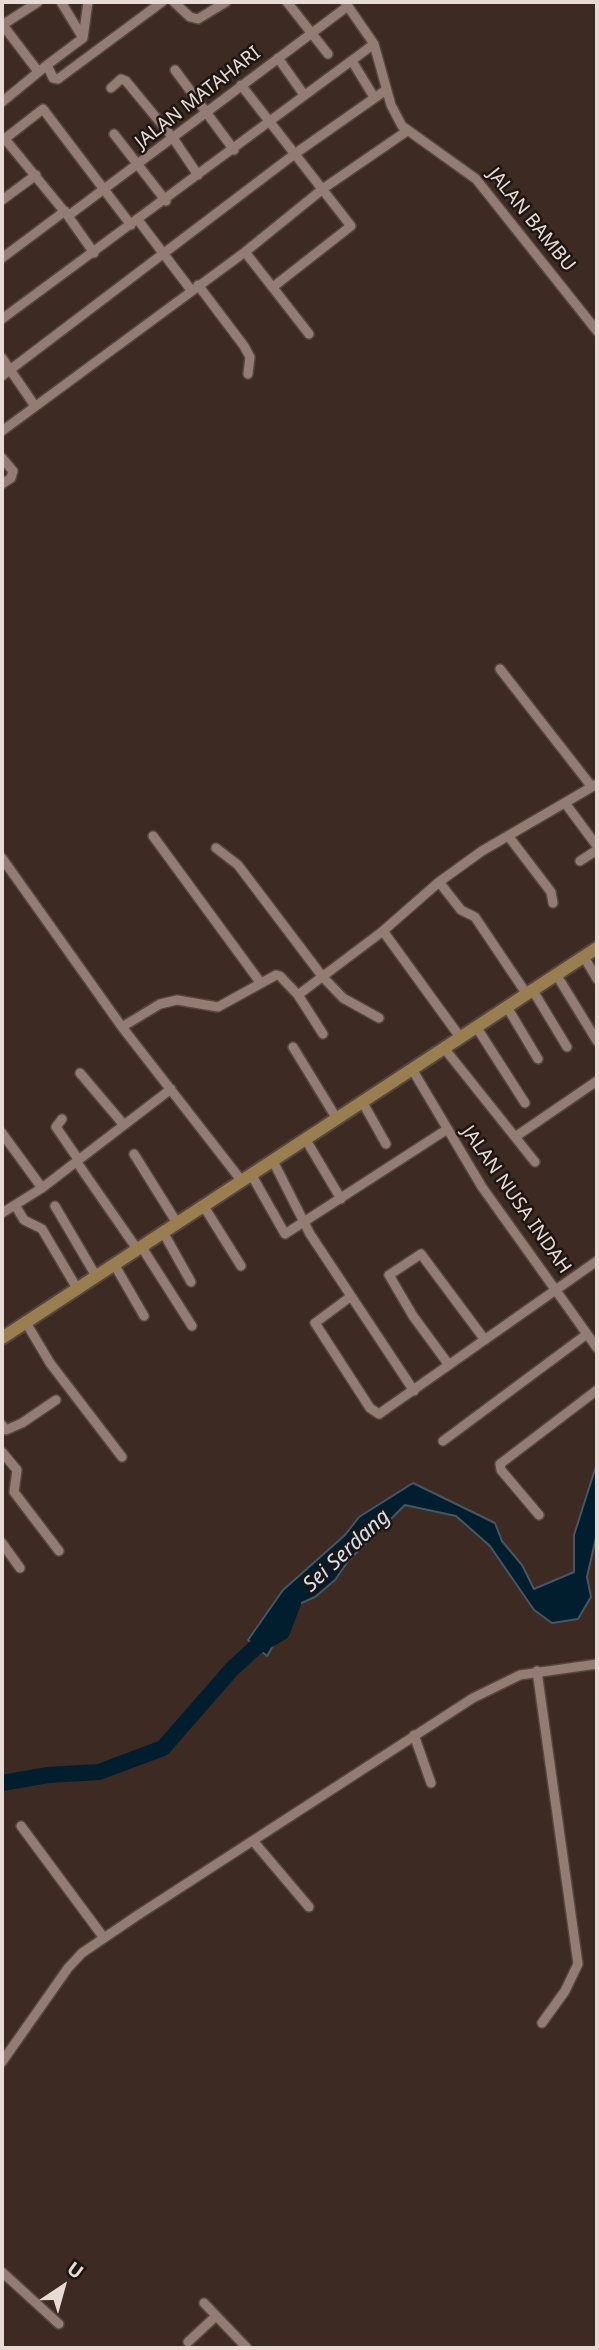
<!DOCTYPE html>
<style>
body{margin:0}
#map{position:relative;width:599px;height:2350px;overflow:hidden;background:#3d2a22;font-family:"Noto Sans",sans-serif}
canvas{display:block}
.frame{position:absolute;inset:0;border:4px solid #e8dbd6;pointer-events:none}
.north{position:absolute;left:28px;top:2252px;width:70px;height:70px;-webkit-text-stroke:5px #1e1512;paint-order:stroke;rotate:36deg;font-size:19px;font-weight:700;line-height:28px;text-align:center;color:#e8dbd6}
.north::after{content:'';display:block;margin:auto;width:24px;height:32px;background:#e8dbd6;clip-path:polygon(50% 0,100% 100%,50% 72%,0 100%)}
</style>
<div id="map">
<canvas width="599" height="2350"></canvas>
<div class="frame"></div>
<div class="north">U</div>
</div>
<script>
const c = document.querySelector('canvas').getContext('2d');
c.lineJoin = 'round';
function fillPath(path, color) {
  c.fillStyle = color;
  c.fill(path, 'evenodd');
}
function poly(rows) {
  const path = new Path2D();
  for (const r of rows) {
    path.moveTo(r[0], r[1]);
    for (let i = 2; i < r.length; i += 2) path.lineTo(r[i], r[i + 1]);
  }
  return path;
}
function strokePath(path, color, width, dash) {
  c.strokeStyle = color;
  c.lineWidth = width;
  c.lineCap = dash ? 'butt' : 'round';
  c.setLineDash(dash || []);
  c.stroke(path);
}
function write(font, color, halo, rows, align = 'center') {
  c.font = font + ' "Noto Sans",sans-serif';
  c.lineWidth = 5;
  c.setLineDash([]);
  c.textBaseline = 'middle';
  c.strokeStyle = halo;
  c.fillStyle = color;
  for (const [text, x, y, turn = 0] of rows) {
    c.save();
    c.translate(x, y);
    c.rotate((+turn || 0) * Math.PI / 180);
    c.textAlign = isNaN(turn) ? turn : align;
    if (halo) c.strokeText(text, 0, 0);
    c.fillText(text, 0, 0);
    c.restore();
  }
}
const water = poly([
 [597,1463,597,1533,587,1577,591,1597,578,1619,552,1623,534,1610,490,1546,456,1516,405,1505,349,1560,335,1580,315,1597,297,1605,267,1656,248,1640,283,1590,345,1535,359,1517,413,1483,495,1523,502,1541,522,1565,534,1589,574,1572,574,1535,597,1463]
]);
fillPath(water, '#011e2f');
strokePath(water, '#465761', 2);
strokePath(poly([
 [2,1783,48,1775,99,1772,163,1748,232,1669,256,1647,282,1632,293,1603]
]), '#011e2f', 16);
const minor = poly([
 [61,2,83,38],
 [174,2,190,17,198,19,226,2],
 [287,2,328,54],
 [345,2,374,44,391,105,402,126,476,179,597,331],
 [2,24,37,70],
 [4,24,38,2],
 [278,58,302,92],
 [352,61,374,97],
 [47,65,83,38,88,2],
 [175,70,234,150],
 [241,85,351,226,273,287],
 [111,88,121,79,126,81,173,138,198,175],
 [2,102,47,65,53,78,58,79,162,2],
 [114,134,166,201],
 [5,139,68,216,94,253],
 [2,141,43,109,131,225],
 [2,200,36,175],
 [68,216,348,6],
 [138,220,191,290],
 [245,252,309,334],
 [2,258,65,211],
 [198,285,244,346,250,357,248,374],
 [2,319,374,44],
 [2,358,35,406],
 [2,376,296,153,386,90],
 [2,431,245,252,324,188,407,131],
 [2,458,13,471,11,478,2,484],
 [500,669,592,787],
 [565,803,597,846],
 [153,836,260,982],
 [509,837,551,892,553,903],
 [216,848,238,865,322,976,343,998,379,1018],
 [2,858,122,1027,241,1180],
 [580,861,597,850],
 [383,931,460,1037],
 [584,957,597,979],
 [556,974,597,1041],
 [532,989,567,1047],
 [526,993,475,917,461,910,439,882,482,851,597,784],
 [507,1007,538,1059],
 [122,1027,160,1004,177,1000,218,1007,276,975,280,976,298,995],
 [477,1028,525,1103],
 [323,1034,298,995,383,931,439,882],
 [293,1047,337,1119],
 [444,1048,535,1162],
 [412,1069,482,1187,597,1348],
 [80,1073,124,1125],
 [363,1103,386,1144],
 [62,1119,56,1127,78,1159],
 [2,1133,42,1188],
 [515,1137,597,1081],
 [306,1140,341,1199],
 [134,1154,177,1223],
 [76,1161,137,1249],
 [273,1161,310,1234,414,1391],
 [251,1174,285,1234,446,1130],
 [15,1205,24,1220,42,1229,78,1290],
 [203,1205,241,1266],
 [55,1206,96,1276],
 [2,1213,42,1188,171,1089],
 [163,1232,191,1282],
 [141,1246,192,1326],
 [114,1264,144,1316],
 [350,1297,315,1323,370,1408,379,1414,597,1261],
 [25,1321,50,1363,122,1457],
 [449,1365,413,1316,389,1275,421,1254,485,1340],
 [2,1425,6,1430,22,1423,56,1400],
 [443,1441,587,1334],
 [2,1452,17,1470,14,1492,59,1551],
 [539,1515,501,1470,500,1464,597,1390],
 [2,1543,20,1568],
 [537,1671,578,1964,565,1991,542,2023],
 [414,1735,431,1783],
 [21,1826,104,1938],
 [254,1842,309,1907],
 [2,2062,68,1968,82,1953,138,1915,473,1698,520,1675,597,1664],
 [2,2272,59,2324],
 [204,2303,247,2348],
 [188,2342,216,2316]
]);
const major = poly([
 [2,1338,597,948]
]);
strokePath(minor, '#574640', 12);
strokePath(major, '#574640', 16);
strokePath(minor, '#937c73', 9);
strokePath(major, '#997f50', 12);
write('19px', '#e8dbd6', '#1e1512', [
 ["JALAN MATAHARI",198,98,-38],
 ["JALAN BAMBU",531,220,51],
 ["JALAN NUSA INDAH",516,1200,55]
]);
write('italic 21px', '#cfe4f3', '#1e1512', [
 ["Sei Serdang",347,1551,-43]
]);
</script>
